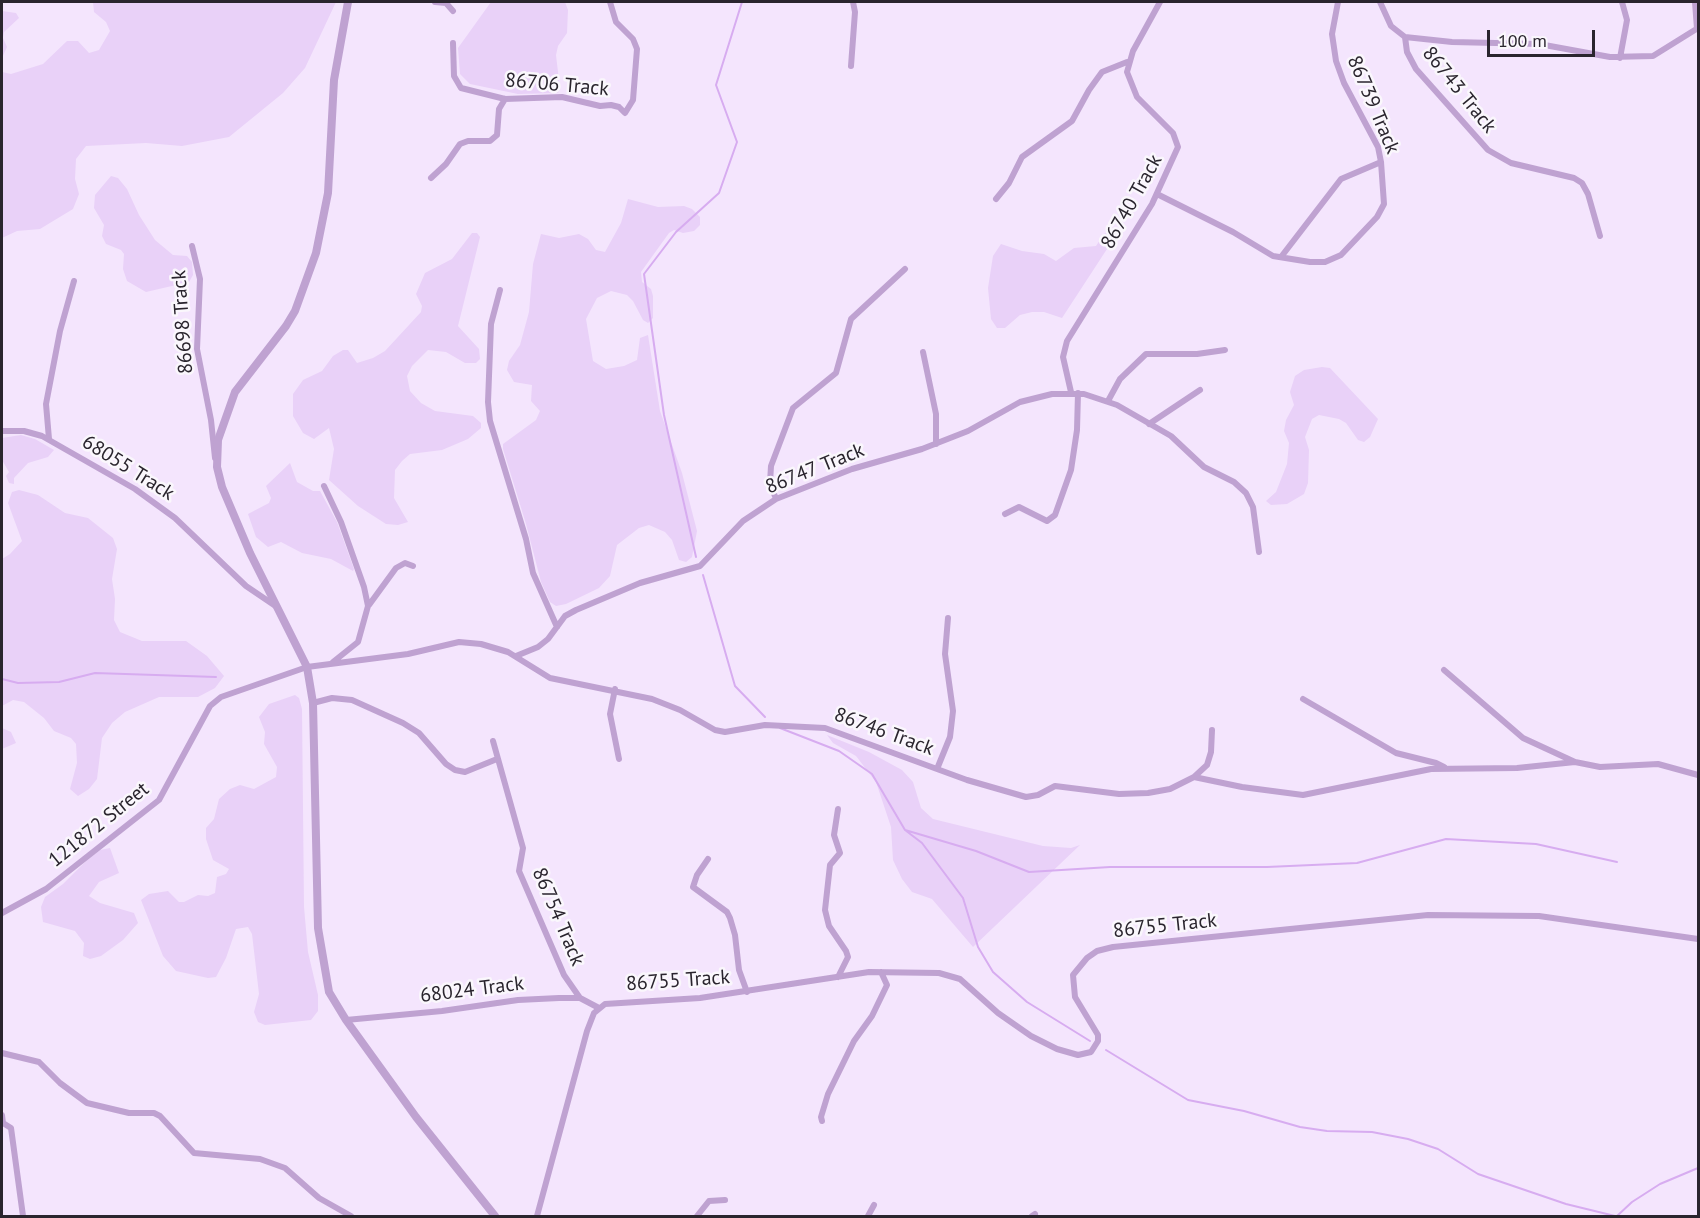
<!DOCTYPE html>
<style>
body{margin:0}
#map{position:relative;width:1700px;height:1218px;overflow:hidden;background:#f4e5fd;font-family:"PT Sans",sans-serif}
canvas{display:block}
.frame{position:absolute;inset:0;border:3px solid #2a252e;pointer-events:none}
.scale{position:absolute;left:1487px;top:30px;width:108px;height:27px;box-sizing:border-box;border:3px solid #2a252e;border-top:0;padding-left:8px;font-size:18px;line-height:21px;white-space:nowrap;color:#2a252e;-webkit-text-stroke:4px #faf7fc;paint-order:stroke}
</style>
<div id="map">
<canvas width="1700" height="1218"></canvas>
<div class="frame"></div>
<div class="scale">100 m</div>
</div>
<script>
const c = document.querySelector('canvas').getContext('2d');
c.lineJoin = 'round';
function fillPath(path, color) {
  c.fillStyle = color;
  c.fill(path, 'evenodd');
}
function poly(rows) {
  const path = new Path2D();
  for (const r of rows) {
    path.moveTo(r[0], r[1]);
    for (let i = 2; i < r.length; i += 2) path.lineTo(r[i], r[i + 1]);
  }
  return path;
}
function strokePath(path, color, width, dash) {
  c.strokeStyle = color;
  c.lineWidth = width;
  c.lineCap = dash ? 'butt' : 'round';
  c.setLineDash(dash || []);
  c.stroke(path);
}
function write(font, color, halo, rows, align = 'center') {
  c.font = font + ' "PT Sans",sans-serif';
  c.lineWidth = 5;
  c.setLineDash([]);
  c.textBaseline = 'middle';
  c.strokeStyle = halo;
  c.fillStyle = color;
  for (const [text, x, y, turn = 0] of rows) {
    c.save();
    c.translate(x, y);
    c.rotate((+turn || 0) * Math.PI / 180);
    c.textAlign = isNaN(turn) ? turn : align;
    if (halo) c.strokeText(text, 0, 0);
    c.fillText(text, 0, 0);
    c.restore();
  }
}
fillPath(poly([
 [93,2,336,2,305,68,283,93,229,137,182,146,146,143,86,146,76,159,75,179,79,194,73,209,40,229,17,231,2,238,2,72,11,74,43,64,67,41,78,41,89,53,99,50,110,31,106,22,94,12],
 [491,2,565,2,568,10,567,33,558,46,556,55,560,89,558,93,518,94,470,84,460,74,458,48],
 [2,11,16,13,19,18,4,32,3,38,7,47,2,58],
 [111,176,118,178,127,189,139,215,155,240,173,255,187,256,192,262,193,275,189,282,146,292,127,281,123,269,124,254,121,250,106,244,102,236,104,225,94,208,95,195],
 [628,199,658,207,684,206,692,209,700,217,700,225,694,231,683,233,674,230,669,233,641,272,642,282,651,289,653,296,653,318,648,323,643,320,633,301,627,295,611,291,597,298,586,319,593,361,606,369,624,366,637,360,640,338,648,335,660,411,682,473,697,531,692,557,686,562,679,560,672,540,665,532,649,525,639,528,617,545,610,576,599,588,566,604,556,606,550,602,541,582,526,524,503,449,503,444,536,420,540,411,531,401,532,385,514,382,507,370,509,361,520,345,529,312,533,264,541,234,559,238,579,234,588,239,596,250,605,252,621,223],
 [1122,226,1062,318,1044,312,1032,312,1020,315,1005,328,997,328,991,319,988,288,993,256,1001,244,1022,251,1044,254,1056,261,1074,248,1096,246,1104,234],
 [472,233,477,233,480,237,458,326,479,349,480,359,476,363,465,363,446,352,428,350,412,366,407,376,410,391,421,403,435,411,473,416,481,423,481,428,468,439,442,450,410,454,402,461,395,470,394,498,408,522,398,525,386,524,358,506,329,480,334,449,329,428,314,439,303,433,293,416,293,394,303,380,322,371,333,356,343,350,348,350,357,363,373,358,385,351,421,312,422,306,416,294,425,273,452,259],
 [1322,367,1330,368,1378,419,1370,437,1364,442,1358,440,1346,423,1339,419,1319,415,1312,419,1305,437,1309,450,1308,483,1304,494,1287,504,1271,505,1266,501,1276,492,1287,464,1289,443,1284,431,1286,420,1294,405,1290,392,1295,376,1304,370],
 [21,435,35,439,54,450,48,457,28,463,14,478,14,484,9,483,6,476,9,472,2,460,2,438],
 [290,463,297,482,313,491,320,491,337,522,354,569,353,571,331,559,302,553,281,542,268,547,256,537,248,514,269,503,271,498,266,486],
 [19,490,38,495,65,513,88,518,113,538,117,549,112,579,115,599,114,620,120,632,142,641,186,641,207,656,224,676,215,688,198,697,159,697,125,712,112,723,102,738,97,779,89,789,78,796,70,789,77,763,76,744,71,738,54,731,44,718,24,702,13,700,2,706,2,559,10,554,22,541,8,503,12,492],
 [295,695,299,698,302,709,304,907,308,952,318,995,318,1011,311,1020,265,1025,258,1022,254,1012,259,994,252,934,248,927,236,929,226,958,216,977,208,978,176,971,163,956,141,900,149,894,168,891,179,902,184,902,198,895,208,896,215,893,217,877,226,874,229,869,213,860,206,839,206,828,214,819,219,799,230,789,240,785,254,789,276,777,277,767,264,744,265,732,259,717,269,704],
 [2,728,11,732,16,743,2,749],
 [827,735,869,752,902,770,913,782,921,808,933,819,1043,846,1071,848,1080,845,973,947,932,899,912,892,902,879,893,860,891,827,876,782,856,756,833,743],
 [110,848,119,873,99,882,89,896,100,903,134,913,138,923,123,940,101,956,90,959,83,956,84,943,75,931,43,922,41,907,45,897,63,884,87,860,100,850]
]), '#e9d1f8');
strokePath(poly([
 [696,557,664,415,644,274,676,232,719,193,737,142,716,85,742,2],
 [703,575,735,686,765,717],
 [2,679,18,683,59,682,95,673,216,677],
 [780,728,839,751,872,774,905,830,922,843,963,898,978,947,993,972,1027,1002,1090,1041],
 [905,830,976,851,1029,872,1110,867,1267,867,1357,863,1446,839,1536,844,1617,862],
 [1106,1050,1188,1100,1244,1111,1300,1127,1327,1131,1372,1132,1408,1139,1438,1149,1478,1174,1566,1204,1615,1216],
 [1617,1216,1632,1202,1660,1184,1698,1168]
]), '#d7acf0', 2);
strokePath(poly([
 [435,2,446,3,453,11],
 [1380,2,1391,26,1405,37,1452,42,1539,44,1610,57,1653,56,1698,28],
 [1695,2,1697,29],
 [1405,37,1407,52,1416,69,1488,150,1511,163,1574,178,1582,183,1588,194,1600,236],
 [453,43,454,76,461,88,505,99,562,97,600,106,611,105,619,107,625,113,633,100,637,49,633,39,616,22,610,2],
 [1620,58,1627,20,1622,2],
 [851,66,855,12,853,2],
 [431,178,446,164,460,144,468,141,490,141,497,135,499,109,505,99],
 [1157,194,1233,232,1273,256,1310,262,1325,262,1341,255,1377,217,1384,204,1381,162,1378,147,1344,83,1336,61,1332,34,1338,2],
 [996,199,1009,183,1022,157,1072,121,1089,90,1102,72,1127,62],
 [192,246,200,279,197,349,211,420,215,458],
 [1281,257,1341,179,1381,162],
 [500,290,491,324,488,402,490,421,526,539,533,573,557,627],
 [923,352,936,414,936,444],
 [1071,392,1063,357,1067,341,1152,204,1178,147,1173,133,1137,97,1127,72,1133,51,1160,2],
 [1108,401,1120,379,1146,354,1197,354,1225,350],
 [1149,424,1200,390],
 [2,431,24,431,42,436,135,489,175,518,246,586,277,607],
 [49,439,46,404,60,331,74,281],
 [324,486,341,522,364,587,368,606,358,642,333,662],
 [776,499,770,483,771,466,793,408,836,373,851,319,905,269],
 [1005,514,1019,507,1047,521,1055,515,1071,470,1077,430,1078,393],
 [369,605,396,568,405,563,413,566],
 [516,656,538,647,548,639,565,616,576,610,640,583,700,566,743,521,776,499,852,469,922,449,968,431,1020,402,1052,394,1084,394,1117,405,1171,436,1204,467,1234,482,1246,493,1253,507,1259,552],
 [1444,670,1523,738,1575,762,1600,767,1658,764,1698,775],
 [615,689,610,714,619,759],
 [1303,699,1396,753,1436,763,1444,767],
 [313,703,332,698,352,700,403,723,419,733,446,764,455,770,465,772,497,759],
 [493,741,523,848,519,871,564,975,580,998],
 [937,769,950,737,953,711,945,654,948,618],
 [1194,777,1242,787,1303,795,1431,769,1517,768,1575,762],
 [708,859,697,875,693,887,727,912,730,918,735,935,739,970,747,992],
 [2,913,46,889,159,800,210,706,221,697,307,667,408,654,459,642,481,644,508,652,550,678,652,699,680,710,715,730,725,732,765,725,825,728,967,780,1026,797,1038,795,1055,786,1119,794,1148,793,1170,789,1194,777,1207,765,1211,752,1212,730],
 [838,977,848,957,846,951,829,926,825,910,830,865,840,853,834,835,838,809],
 [346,1020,442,1011,518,1000,559,998,580,998,599,1008],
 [2,1053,39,1062,60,1083,87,1103,129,1113,154,1113,160,1116,194,1153,260,1159,285,1168,319,1198,351,1216],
 [2,1115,3,1123,11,1128,23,1216],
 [822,1121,821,1117,828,1094,854,1041,872,1016,887,985,881,972],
 [537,1216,587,1031,594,1013,605,1004,700,998,869,972,939,973,960,979,998,1013,1031,1036,1057,1049,1078,1055,1091,1052,1098,1041,1098,1035,1075,997,1073,975,1087,958,1097,951,1113,947,1428,915,1539,916,1698,939],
 [697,1216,709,1201,725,1200],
 [868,1216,874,1205],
 [1032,1216,1035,1214]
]), '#bfa2d1', 6);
strokePath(poly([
 [348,2,334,80,328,193,316,253,295,311,286,326,235,392,218,440,217,467,222,487,250,553,307,667,313,703,318,928,329,992,346,1020,416,1117,495,1216]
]), '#bfa2d1', 8);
write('20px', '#2a252e', '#faf7fc', [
 ["86706 Track",557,85,5],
 ["86743 Track",1459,90,51],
 ["86739 Track",1373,105,67],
 ["86740 Track",1132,202,-61],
 ["86698 Track",183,322,-94],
 ["68055 Track",128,468,32],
 ["86747 Track",815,469,-22],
 ["86746 Track",884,732,20],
 ["121872 Street",99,825,-39],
 ["86754 Track",558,917,67],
 ["86755 Track",1165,926,-6],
 ["86755 Track",678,981,-4],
 ["68024 Track",472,990,-7]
]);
</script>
